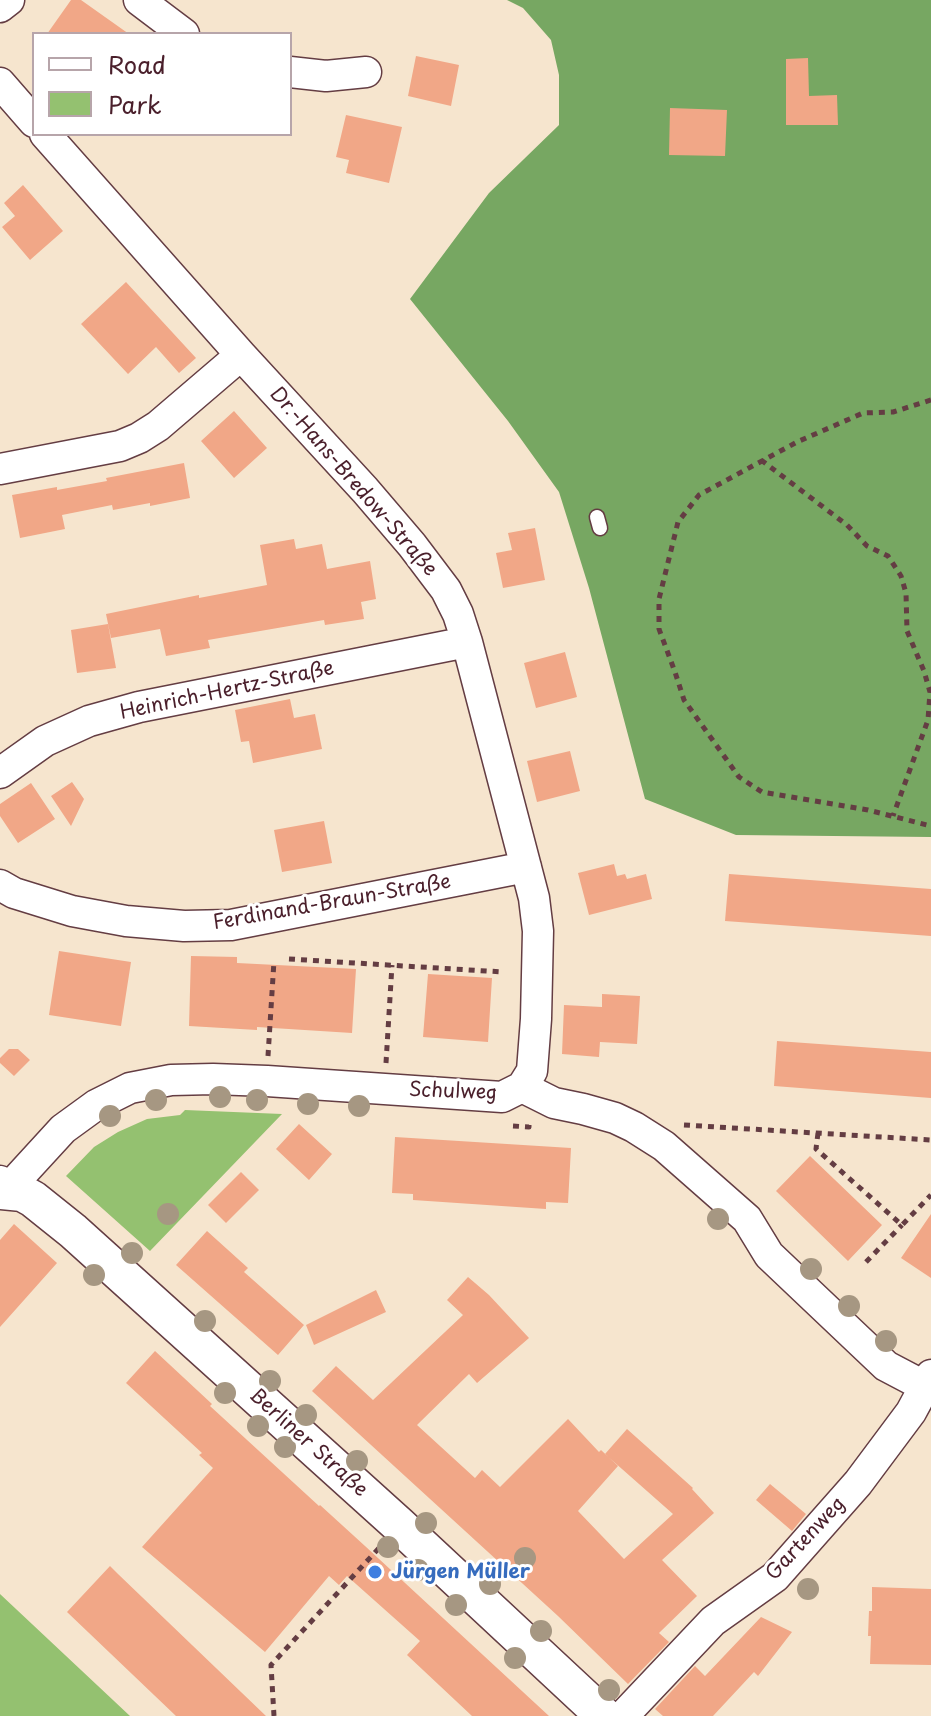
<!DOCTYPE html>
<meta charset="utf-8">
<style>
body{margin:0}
#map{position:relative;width:931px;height:1716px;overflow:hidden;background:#f6e5ce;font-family:"Playpen Sans",sans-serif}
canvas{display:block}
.legend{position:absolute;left:32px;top:32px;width:260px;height:104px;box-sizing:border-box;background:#fff;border:2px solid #b7a5aa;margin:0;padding:10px 14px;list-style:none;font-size:24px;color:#4a1f2b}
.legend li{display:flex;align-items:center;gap:16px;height:40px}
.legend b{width:40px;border:2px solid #b7a5aa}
</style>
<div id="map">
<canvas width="931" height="1716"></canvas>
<ul class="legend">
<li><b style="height:10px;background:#fff"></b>Road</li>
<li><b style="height:22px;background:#94c170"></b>Park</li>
</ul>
</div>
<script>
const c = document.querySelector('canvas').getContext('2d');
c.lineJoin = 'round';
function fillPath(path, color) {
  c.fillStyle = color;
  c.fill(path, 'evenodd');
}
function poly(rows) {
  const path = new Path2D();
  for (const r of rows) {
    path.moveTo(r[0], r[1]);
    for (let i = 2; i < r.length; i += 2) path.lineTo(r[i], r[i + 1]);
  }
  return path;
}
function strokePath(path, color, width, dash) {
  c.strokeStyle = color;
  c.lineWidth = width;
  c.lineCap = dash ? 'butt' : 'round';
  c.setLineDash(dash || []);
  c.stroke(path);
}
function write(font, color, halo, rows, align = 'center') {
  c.font = font + ' "Playpen Sans",sans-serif';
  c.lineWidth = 6;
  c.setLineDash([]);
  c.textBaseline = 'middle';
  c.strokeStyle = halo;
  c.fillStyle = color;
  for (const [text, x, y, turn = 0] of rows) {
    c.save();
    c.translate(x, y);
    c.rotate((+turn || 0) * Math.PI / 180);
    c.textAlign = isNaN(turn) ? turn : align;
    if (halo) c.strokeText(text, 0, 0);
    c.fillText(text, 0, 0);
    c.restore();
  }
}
fillPath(poly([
 [185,1110,282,1114,150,1251,66,1176,94,1147,118,1132,147,1119,180,1115],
 [0,1594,130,1716,0,1716]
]), '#94c170');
fillPath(poly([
 [507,0,931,0,931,837,736,835,645,799,589,588,559,492,508,421,410,299,489,193,559,125,559,75,551,40,523,8]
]), '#77a762');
fillPath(poly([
 [71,0,81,0,129,34,47,34],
 [416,56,459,65,451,106,408,96],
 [808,58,809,96,837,95,838,125,786,125,786,59],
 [670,108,727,110,725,156,669,155],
 [346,115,402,127,389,183,346,173,349,160,336,157],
 [23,185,63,231,30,260,2,227,15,216,4,203],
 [126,282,196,358,179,373,156,347,128,374,81,324],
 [234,411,267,448,234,478,201,441],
 [184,463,190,498,150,506,150,503,113,510,112,505,62,515,65,529,20,538,12,495,57,487,57,490,107,481,106,478],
 [535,528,545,580,503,588,496,553,512,550,508,533],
 [294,539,296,549,322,544,327,569,370,561,376,599,361,602,364,619,325,625,324,620,208,640,210,648,166,656,160,629,111,638,106,614,199,595,199,598,267,585,260,545],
 [108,624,116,668,77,673,71,630],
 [565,652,577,697,536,708,524,663],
 [290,699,294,718,315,714,322,749,253,763,249,741,241,742,235,710],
 [570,751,580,791,537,802,527,761],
 [72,782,84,799,71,826,51,796],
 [31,783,55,819,18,843,0,816,0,804],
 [324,821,332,863,282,872,274,830],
 [614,864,617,876,625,874,627,879,646,874,652,899,589,915,578,873],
 [729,874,931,889,931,936,725,921],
 [59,951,131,962,121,1026,49,1015],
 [191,956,237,957,237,963,356,969,352,1033,257,1027,257,1030,189,1026],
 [428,974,492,978,488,1042,423,1037],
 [602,994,640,996,637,1044,600,1042,599,1057,562,1054,564,1005,602,1007],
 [777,1041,931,1052,931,1098,774,1086],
 [9,1049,18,1049,30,1060,14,1076,0,1063,0,1058],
 [299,1124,332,1154,309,1180,276,1149],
 [395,1137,571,1148,568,1203,546,1202,546,1209,413,1200,413,1194,392,1193],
 [810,1156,882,1225,848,1261,776,1191],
 [241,1172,259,1190,226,1223,208,1205],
 [931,1214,931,1278,901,1258],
 [14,1224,57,1263,0,1327,0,1240],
 [207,1231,248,1268,244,1272,304,1325,278,1355,176,1265],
 [468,1277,489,1295,529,1338,477,1383,469,1374,417,1425,475,1478,482,1470,500,1487,568,1419,599,1452,601,1450,618,1466,578,1511,624,1559,673,1514,605,1454,627,1429,693,1488,692,1489,714,1513,662,1560,697,1596,659,1633,669,1642,628,1684,558,1616,312,1391,336,1366,373,1400,463,1315,447,1300],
 [376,1290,386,1312,314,1345,306,1325],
 [155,1351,212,1404,210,1406,319,1506,320,1505,365,1546,549,1716,472,1716,407,1655,420,1641,347,1576,339,1585,329,1576,265,1652,142,1547,213,1468,199,1455,202,1453,126,1383],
 [770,1484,806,1514,792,1531,756,1500],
 [110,1566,118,1574,266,1716,176,1716,67,1612],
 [872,1587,931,1589,931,1665,870,1664,871,1636,868,1636,869,1611,872,1611],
 [761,1617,792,1632,758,1676,754,1672,713,1716,663,1716,655,1709,695,1666,705,1676]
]), '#f1a787');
const service = poly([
 [597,517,600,528]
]);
const minor = poly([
 [139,0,184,34],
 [0,7,9,0],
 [290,72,326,76,366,72],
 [0,83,34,122],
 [45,134,241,355,365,490,412,545,446,590,458,614,467,642,534,898,538,931,536,1019,532,1071,522,1087],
 [0,469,120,446,139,438,158,426,241,355],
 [0,773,45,741,89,721,139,707,467,642],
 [0,885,14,893,72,911,126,921,184,926,231,925,526,867],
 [522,1087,554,1103,583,1109,615,1118,634,1127,664,1146,747,1219,769,1255,886,1366,924,1386],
 [0,1181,7,1190,63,1129,96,1105,130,1088,171,1080,213,1079,267,1081,502,1097,522,1087],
 [623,1716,713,1621,775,1577,858,1483,911,1412,931,1375]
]);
const tertiary = poly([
 [0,1191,22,1193,33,1199,73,1231,399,1525,604,1716]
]);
strokePath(service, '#643d43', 17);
strokePath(minor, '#643d43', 33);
strokePath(tertiary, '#643d43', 39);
strokePath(poly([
 [931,400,893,412,863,413,797,442,699,495,678,522,659,599,659,629,675,672,684,700,739,777,762,792,868,810,931,826],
 [761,460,847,525,867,546,888,556,901,576,906,593,907,631,924,671,930,692,928,720,893,816],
 [289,959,503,972],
 [268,1056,274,961],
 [386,1063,392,965],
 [684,1125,931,1140],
 [513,1126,529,1127,529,1121],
 [818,1133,816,1149,902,1225,931,1195],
 [866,1262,902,1225],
 [274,1716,271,1665,380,1547]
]), '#643d43', 5, [6, 6]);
strokePath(service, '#fff', 14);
strokePath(minor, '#fff', 30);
strokePath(tertiary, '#fff', 36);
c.fillStyle = '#a69782';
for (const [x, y] of [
 [220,1097],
 [156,1100],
 [257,1100],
 [308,1104],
 [359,1106],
 [110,1116],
 [168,1214],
 [718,1219],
 [132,1253],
 [811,1269],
 [94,1275],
 [849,1306],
 [205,1321],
 [886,1341],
 [270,1381],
 [225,1393],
 [306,1415],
 [258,1426],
 [285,1447],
 [357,1461],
 [426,1523],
 [388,1547],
 [525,1558],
 [418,1570],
 [490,1584],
 [808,1589],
 [456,1605],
 [541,1631],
 [515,1658],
 [609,1690]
]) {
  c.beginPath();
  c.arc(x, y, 11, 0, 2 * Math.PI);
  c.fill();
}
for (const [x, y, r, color] of [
 [375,1572,8,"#3f7fe0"]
]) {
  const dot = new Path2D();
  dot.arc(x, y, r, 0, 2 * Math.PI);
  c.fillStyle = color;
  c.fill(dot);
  strokePath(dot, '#fff', 3);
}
write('20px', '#4a1f2b', '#fff', [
 ["Dr.-Hans-Bredow-Straße",353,482,49],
 ["Heinrich-Hertz-Straße",227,691,-12],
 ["Ferdinand-Braun-Straße",332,903,-10],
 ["Schulweg",453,1092,2],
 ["Berliner Straße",308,1443,42],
 ["Gartenweg",806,1539,-47]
]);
write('bold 20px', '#366cbe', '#fff', [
 ["Jürgen Müller",391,1572]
], 'left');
</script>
